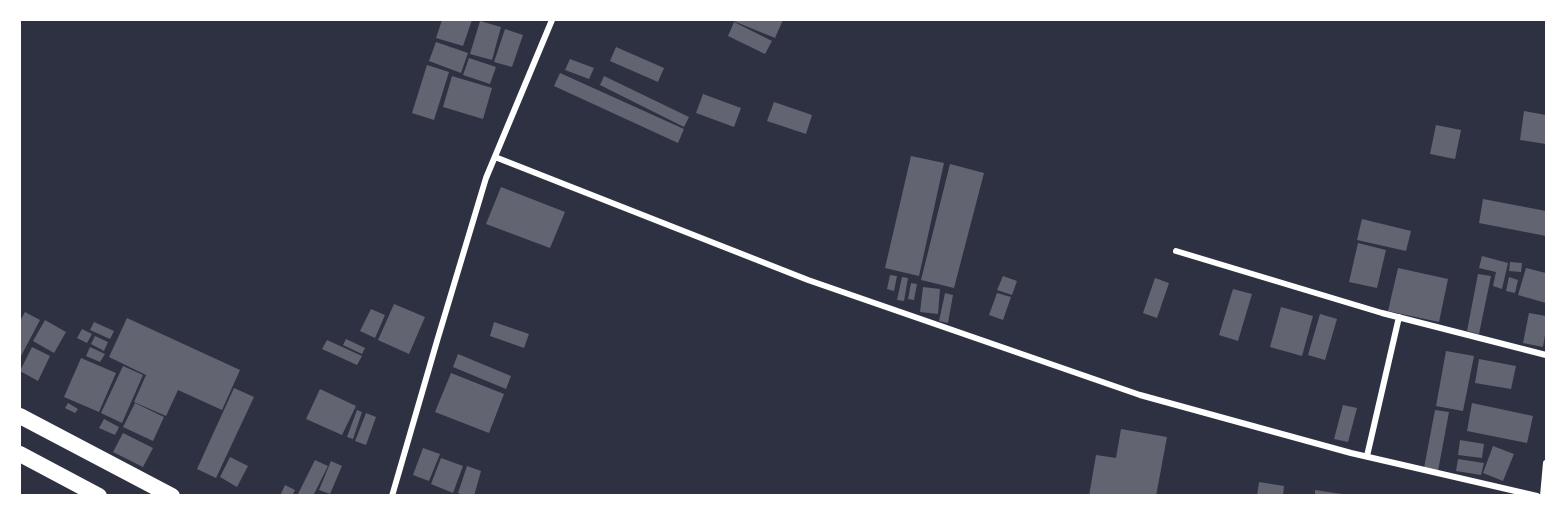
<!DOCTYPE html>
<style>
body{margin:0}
#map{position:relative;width:1566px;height:515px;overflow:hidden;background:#2d3142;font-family:"Space Grotesk",sans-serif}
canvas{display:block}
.frame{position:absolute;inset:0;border:21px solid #fff;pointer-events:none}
</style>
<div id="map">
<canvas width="1566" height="515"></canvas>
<div class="frame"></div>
</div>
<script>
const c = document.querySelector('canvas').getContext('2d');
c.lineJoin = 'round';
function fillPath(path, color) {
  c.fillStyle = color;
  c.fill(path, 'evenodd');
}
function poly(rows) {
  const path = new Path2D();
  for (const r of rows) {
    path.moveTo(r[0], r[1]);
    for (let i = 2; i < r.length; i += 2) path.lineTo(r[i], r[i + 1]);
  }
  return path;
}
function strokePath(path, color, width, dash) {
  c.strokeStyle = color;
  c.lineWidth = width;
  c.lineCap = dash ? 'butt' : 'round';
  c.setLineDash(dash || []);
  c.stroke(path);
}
fillPath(poly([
 [442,20,472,20,463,46,436,38],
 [731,20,783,20,775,38],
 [480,21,501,27,492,60,470,54],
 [734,22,772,41,765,54,728,36],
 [505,29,523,35,512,67,494,62],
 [436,42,468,53,461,73,429,61],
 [616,47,664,68,658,82,610,61],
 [469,58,496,67,490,84,463,75],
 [570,59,594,68,589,79,565,70],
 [427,65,449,72,434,120,412,113],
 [560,73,684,129,678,143,554,86],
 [452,76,492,88,483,119,443,107],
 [604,76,689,117,684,127,600,85],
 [703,94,741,108,734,127,696,113],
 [774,102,812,115,806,134,767,121],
 [1524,111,1546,115,1546,144,1520,140],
 [1436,125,1461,130,1455,159,1430,154],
 [911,156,944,163,919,276,885,268],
 [950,164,984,173,954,288,921,280],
 [501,187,565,212,550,248,486,224],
 [1483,199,1546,211,1546,236,1479,223],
 [1362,219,1411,231,1406,251,1357,240],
 [1358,243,1386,250,1377,288,1349,282],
 [1482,256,1508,263,1502,289,1493,286,1496,272,1479,268],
 [1510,262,1522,263,1521,272,1509,271],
 [1398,268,1448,279,1439,322,1388,311],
 [1526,268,1546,273,1546,303,1518,295],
 [1478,274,1491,276,1479,334,1467,331],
 [890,275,897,276,894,291,887,289],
 [1003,276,1017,281,1012,295,997,290],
 [902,277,908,278,904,301,897,300],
 [1509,277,1518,280,1515,293,1506,291],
 [1155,278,1169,283,1157,318,1143,313],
 [911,283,917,284,914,300,908,299],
 [923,287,940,289,938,314,920,312],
 [1233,289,1252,294,1238,341,1219,335],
 [945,293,953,295,948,323,939,321],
 [997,293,1011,297,1003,320,989,315],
 [394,304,425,317,409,354,378,340],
 [1281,307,1313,316,1302,356,1270,347],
 [371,309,385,315,375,338,360,331],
 [25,312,40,320,20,358,20,321],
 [1529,313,1546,316,1546,329,1543,347,1523,343],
 [1320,314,1337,319,1325,360,1308,355],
 [127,318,240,370,222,410,178,390,166,416,134,402,146,375,109,357],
 [45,320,66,332,54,353,33,341],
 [94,322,114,331,110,339,90,330],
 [494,322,529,334,524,348,490,336],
 [82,329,92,334,87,343,77,338],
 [95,336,108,342,104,351,91,344],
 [346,339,365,348,362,354,343,345],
 [327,340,362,356,357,365,322,349],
 [32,347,50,356,38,381,20,371],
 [90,347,105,354,100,362,86,356],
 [1446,351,1474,356,1463,411,1436,406],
 [458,354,511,376,506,389,453,367],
 [81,358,116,373,99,412,64,397],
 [1479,359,1516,366,1511,389,1475,383],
 [123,366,143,375,122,423,101,413],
 [451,373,504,394,489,433,435,412],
 [234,388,254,397,216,478,197,469],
 [320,389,356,406,342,435,306,419],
 [68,403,78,409,75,413,65,408],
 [135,403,164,417,153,441,123,427],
 [1472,403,1533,416,1527,443,1467,431],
 [1343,405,1357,408,1348,442,1334,439],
 [357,410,362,412,353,439,347,437],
 [1435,410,1449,412,1438,471,1424,468],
 [366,413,376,417,366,445,355,441],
 [104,419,119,427,115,435,99,428],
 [1121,429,1167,437,1156,496,1089,496,1096,455,1116,458],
 [123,433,153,448,143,467,113,452],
 [1460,440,1484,444,1482,458,1458,455],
 [1493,446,1514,454,1503,481,1483,473],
 [423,448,440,454,429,481,413,475],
 [230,457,248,466,237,487,220,477],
 [441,458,463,466,453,493,431,484],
 [1458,459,1484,463,1481,475,1456,471],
 [315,460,328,466,313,496,297,496],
 [331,461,342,466,330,494,319,490],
 [467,466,481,471,474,496,465,496,458,493],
 [1259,482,1284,486,1283,496,1257,496],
 [285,485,295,490,292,496,280,496],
 [1315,490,1342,494,1342,496,1315,496]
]), '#626471');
strokePath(poly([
 [495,157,808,280,1140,395,1351,453,1537,496],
 [1176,251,1382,313,1546,355],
 [1367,456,1399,317],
 [392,496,437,341,486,178,552,20],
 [1543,496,1546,463]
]), '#fff', 6);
strokePath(poly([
 [20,416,172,496],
 [20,454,99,496]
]), '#fff', 16);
</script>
